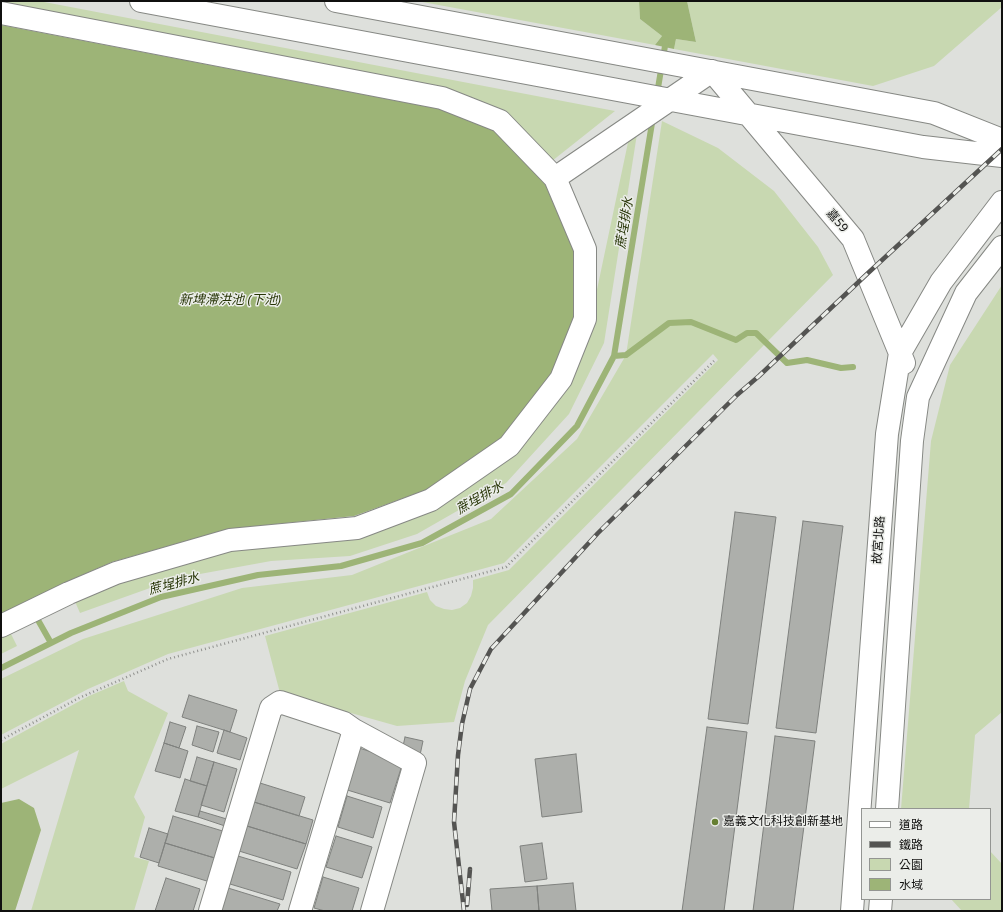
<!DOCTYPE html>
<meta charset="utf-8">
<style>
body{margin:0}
#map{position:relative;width:1003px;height:912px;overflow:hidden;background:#dee0dc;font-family:"Noto Sans","Noto Sans TC",sans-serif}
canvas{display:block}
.frame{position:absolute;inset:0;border:2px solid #10100f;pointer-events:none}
.legend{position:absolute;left:861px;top:808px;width:130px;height:92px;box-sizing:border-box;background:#ebede9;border:1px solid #939592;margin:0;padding:5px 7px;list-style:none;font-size:12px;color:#10100f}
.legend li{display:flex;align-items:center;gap:8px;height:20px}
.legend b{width:20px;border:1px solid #939592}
</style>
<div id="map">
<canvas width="1003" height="912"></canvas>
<div class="frame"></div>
<ul class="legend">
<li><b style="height:5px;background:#fff"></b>道路</li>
<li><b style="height:5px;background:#545452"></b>鐵路</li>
<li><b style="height:11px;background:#c8d8b1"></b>公園</li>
<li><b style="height:11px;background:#9db477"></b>水域</li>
</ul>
</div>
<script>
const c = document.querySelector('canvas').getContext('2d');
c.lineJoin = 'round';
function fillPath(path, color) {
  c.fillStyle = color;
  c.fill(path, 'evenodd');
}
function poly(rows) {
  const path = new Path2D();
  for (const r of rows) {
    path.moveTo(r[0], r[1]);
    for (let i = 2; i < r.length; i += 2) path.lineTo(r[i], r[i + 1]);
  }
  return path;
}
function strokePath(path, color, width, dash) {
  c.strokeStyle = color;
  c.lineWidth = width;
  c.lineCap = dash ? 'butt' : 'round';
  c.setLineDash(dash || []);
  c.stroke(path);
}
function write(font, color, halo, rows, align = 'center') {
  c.font = font + ' "Noto Sans","Noto Sans TC",sans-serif';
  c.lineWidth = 3;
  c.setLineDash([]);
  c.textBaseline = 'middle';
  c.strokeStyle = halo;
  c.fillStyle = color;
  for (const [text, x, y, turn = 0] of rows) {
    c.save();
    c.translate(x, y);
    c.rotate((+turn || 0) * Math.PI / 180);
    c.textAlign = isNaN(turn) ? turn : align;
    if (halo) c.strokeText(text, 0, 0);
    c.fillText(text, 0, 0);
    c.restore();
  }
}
fillPath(poly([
 [1,1,39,1,615,111,552,161,506,113,1,4],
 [417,1,639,1,640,19,662,36,655,45],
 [687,1,1002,1,1002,7,934,66,873,86,674,49,676,39,696,42],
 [634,114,640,115,604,343,569,414,506,483,417,534,350,556,271,561,178,578,80,613,73,597,173,561,269,544,347,538,495,469,587,337],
 [662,121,718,148,774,191,818,247,833,275,488,625,465,681,454,722,397,726,280,693,265,636,427,592,430,600,436,606,444,609,452,610,460,608,467,603,471,596,473,588,473,580,509,570,718,360,713,354,504,563,168,654,88,689,1,735,1,679,83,639,242,588,352,575,491,519,577,439,626,355],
 [1002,285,1002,712,975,735,969,809,901,809,931,441,950,365],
 [9,630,17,646,1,654,1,634],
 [124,681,128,691,168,713,134,797,145,817,134,857,149,861,134,911,31,911,79,750,1,789,1,744,89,696],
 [990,851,1002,864,1002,911,962,911,951,899,990,899]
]), '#c8d8b1');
fillPath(poly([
 [639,1,687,1,696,42,676,39,674,49,655,45,662,36,640,19],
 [1,25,439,109,494,130,545,184,574,251,574,317,551,374,501,438,426,490,354,516,228,529,112,562,64,583,1,614],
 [19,799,34,808,41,830,15,911,1,911,1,803]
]), '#9db477');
strokePath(poly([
 [657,94,666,40],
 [614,356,626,355,669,323,691,322,736,340,747,333,756,333,787,363,807,360,841,368,853,367],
 [34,613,51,643],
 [1,668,71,633,161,597,258,575,341,566,422,543,511,494,577,426,614,356,653,117]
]), '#9db477', 6);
const building = poly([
 [735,512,776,517,748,724,708,719,735,512],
 [803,521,843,526,816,733,776,728,803,521],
 [189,695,237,710,230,732,182,717,189,695],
 [170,722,186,727,179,748,164,743,170,722],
 [197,726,219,732,213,752,192,745,197,726],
 [707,727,747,732,724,911,682,911,707,727],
 [224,730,247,738,240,760,217,753,224,730],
 [775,736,815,741,793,911,753,911,775,736],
 [405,737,423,741,420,755,402,751,405,737],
 [164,743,188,751,180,778,155,771,164,743],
 [356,747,403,762,390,803,344,789,356,747],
 [576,754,582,812,542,817,535,759,576,754],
 [197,757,214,762,207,786,190,781,197,757],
 [214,762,237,769,224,812,201,805,214,762],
 [185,779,207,786,198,817,175,811,185,779],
 [260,783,305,797,299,816,254,802,260,783],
 [347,796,382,807,373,838,338,827,347,796],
 [254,802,313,820,306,844,247,826,254,802],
 [200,811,230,820,228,827,198,817,200,811],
 [173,816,226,832,218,859,165,843,173,816],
 [247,826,306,844,297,869,239,851,247,826],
 [149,828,168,834,159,863,140,857,149,828],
 [336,836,372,847,362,878,326,867,336,836],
 [165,843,218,859,210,882,158,866,165,843],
 [542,843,547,879,525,882,520,846,542,843],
 [238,856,291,872,283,900,230,884,238,856],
 [323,877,359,888,352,911,325,911,314,908,323,877],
 [166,878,200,889,193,911,155,911,166,878],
 [573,883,576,911,539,911,537,886,573,883],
 [537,886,539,911,492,911,490,889,537,886],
 [228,888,280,904,277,911,221,911,228,888]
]);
fillPath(building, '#adafab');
strokePath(building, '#7f817e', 1);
const minor = poly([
 [141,1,923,147,1002,156],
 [336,1,934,113,1002,140],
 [1,13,442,98,500,121,555,178,585,249,585,319,561,379,509,446,431,500,357,528,230,540,116,573,69,593,1,626],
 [712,71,853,239,904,363],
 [555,178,712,71],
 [887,809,912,441,918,397,966,293,1002,247],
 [210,911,271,708,280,702,344,723,354,730,415,763,372,911],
 [300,911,354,730],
 [852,911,887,434,900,353,941,282,1002,202],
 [880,911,881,899]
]);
strokePath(minor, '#868884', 24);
strokePath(poly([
 [1,740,79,698,168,659,506,567,714,361]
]), '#90918e', 2.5, [1, 3]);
strokePath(minor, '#fff', 22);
const rail = poly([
 [467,905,470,869],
 [464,911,454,822,458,755,462,724,470,689,491,649,598,533,737,395,759,376,867,274,1002,149]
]);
strokePath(rail, '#545452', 4.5);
strokePath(rail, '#ebede9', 3, [9]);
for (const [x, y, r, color] of [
 [715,822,4,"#667f32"]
]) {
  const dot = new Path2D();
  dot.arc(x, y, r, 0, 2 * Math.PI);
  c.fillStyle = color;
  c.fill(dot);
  strokePath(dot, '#ebede9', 1.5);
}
write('12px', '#10100f', '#ebede9', [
 ["嘉59",837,221,50],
 ["故宮北路",879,540,-86]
]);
write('12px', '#10100f', '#ebede9', [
 ["嘉義文化科技創新基地",723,822]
], 'left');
write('italic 13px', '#273506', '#ebede9', [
 ["蔗埕排水",625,223,-81],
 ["新埤滯洪池 (下池)",230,300],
 ["蔗埕排水",480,498,-30],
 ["蔗埕排水",174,584,-15]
]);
</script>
